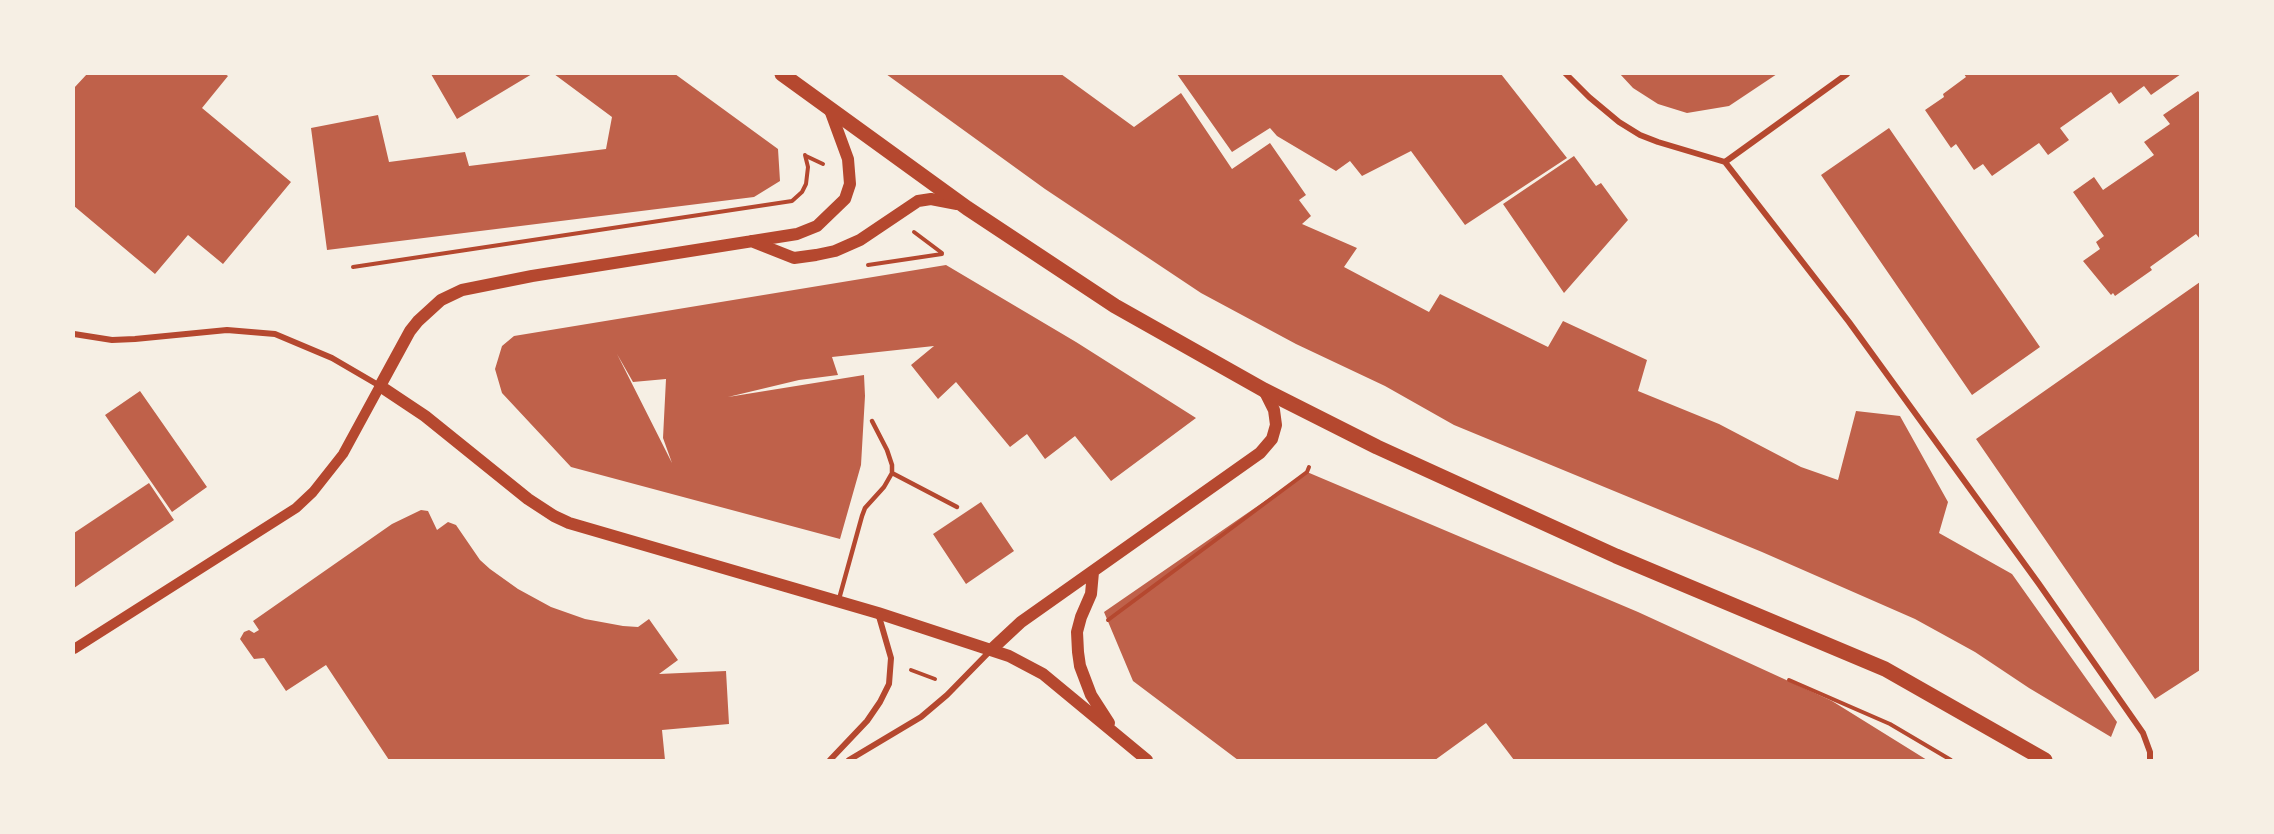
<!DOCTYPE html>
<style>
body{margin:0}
#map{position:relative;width:2274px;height:834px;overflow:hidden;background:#f6efe4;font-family:"PT Sans",sans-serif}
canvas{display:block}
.frame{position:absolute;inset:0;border:75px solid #f6efe4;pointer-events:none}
</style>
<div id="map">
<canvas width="2274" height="834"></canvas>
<div class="frame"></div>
</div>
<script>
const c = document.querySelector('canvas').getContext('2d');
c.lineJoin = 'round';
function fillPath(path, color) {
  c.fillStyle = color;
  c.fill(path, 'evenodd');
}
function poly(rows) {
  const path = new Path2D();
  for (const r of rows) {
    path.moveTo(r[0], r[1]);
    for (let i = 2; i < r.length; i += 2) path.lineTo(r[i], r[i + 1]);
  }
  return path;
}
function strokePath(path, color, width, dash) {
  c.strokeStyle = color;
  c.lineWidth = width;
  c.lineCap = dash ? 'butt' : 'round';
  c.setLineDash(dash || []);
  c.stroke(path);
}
fillPath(poly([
 [87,74,225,74,228,76,202,108,291,182,223,264,188,235,155,274,74,206,74,88],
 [431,74,532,74,457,119],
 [554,74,675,74,778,149,780,181,754,197,327,250,311,128,378,115,389,162,465,152,469,166,606,149,612,117],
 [886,74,1061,74,1134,127,1181,93,1232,169,1270,143,1306,195,1299,200,1311,216,1302,224,1357,248,1344,267,1429,312,1440,294,1548,347,1563,321,1647,360,1638,391,1719,424,1801,467,1838,480,1856,411,1900,416,1948,502,1939,533,2012,574,2117,722,2111,737,2029,688,1975,652,1915,619,1762,552,1454,425,1385,386,1296,344,1201,293,1045,189],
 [1177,74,1501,74,1567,158,1465,225,1411,151,1362,176,1350,161,1336,171,1277,136,1270,128,1232,152],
 [1620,74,1777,74,1729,106,1687,113,1658,104,1633,88],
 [1964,74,2181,74,2151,95,2144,86,2119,104,2111,92,2060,128,2069,140,2048,155,2039,143,1992,176,1983,164,1974,170,1956,144,1951,148,1925,110,1944,97,1943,94,1966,77],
 [2198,91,2200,94,2200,239,2196,234,2150,267,2152,270,2115,296,2113,293,2111,295,2083,261,2100,249,2096,242,2104,236,2073,192,2094,177,2103,190,2154,155,2144,142,2170,124,2163,115],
 [1889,128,2040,347,1972,395,1821,175],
 [1574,156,1596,186,1601,183,1628,220,1564,293,1503,204],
 [946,265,1076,342,1196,418,1111,481,1075,436,1045,459,1027,434,1010,447,956,382,938,399,911,365,934,346,832,357,838,375,799,380,728,397,864,375,865,396,861,465,840,539,571,467,502,393,495,369,502,346,514,336],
 [617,354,633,382,666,379,663,438,672,463],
 [2200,282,2200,670,2155,699,1976,439],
 [140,391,207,487,172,512,105,415],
 [1307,472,1638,612,1832,701,1927,760,1514,760,1486,723,1435,760,1238,760,1133,681,1104,612],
 [149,483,174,520,74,588,74,533],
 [981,502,1014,551,966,584,933,534],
 [421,510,428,511,437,530,448,522,456,525,480,560,490,569,518,589,551,607,585,619,623,626,638,627,649,619,678,660,659,674,726,671,729,724,662,730,665,760,389,760,326,665,286,691,264,658,254,659,240,639,244,632,249,630,254,633,259,630,253,621,392,524]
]), '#bf614a');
strokePath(poly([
 [806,156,823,164],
 [914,232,942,253],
 [868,265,942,254],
 [353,267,792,201,802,192,806,184,808,167,805,155],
 [1108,620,1307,472,1309,467],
 [911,670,935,679],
 [1789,680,1890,724,1951,760]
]), '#b5482f', 4);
strokePath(poly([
 [892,473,957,507],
 [839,599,862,516,865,508,884,487,892,473,892,465,887,450,872,421]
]), '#b5482f', 4.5);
strokePath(poly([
 [1566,74,1589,97,1619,122,1640,135,1658,142,1725,162],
 [1725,162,1849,322,2039,584,2143,733,2150,752,2150,760],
 [1725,162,1847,74],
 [74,334,112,340,135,339,227,330,275,334,332,358,380,386],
 [830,760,867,721,880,702,889,684,891,658,878,613],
 [849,760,921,717,947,695,991,650]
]), '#b5482f', 6);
strokePath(poly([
 [74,649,296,508,313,492,343,454,380,386]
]), '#b5482f', 10);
strokePath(poly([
 [830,110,848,159,850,184,845,199,817,226,797,234,532,276,462,290,441,300,418,321,410,331,380,386,425,416,528,499,554,516,569,523,878,613,1009,656,1043,674,1147,760],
 [751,241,794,258,816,255,835,251,860,240,918,201,931,199,957,204],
 [1093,572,1091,594,1081,617,1077,632,1078,652,1080,666,1091,695,1109,723],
 [992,649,1021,622,1260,453,1272,439,1276,425,1274,410,1264,390]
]), '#b5482f', 12);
strokePath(poly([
 [782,74,967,208,1115,306,1264,390,1377,447,1616,556,1885,669,2045,760]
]), '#b5482f', 15);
</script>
